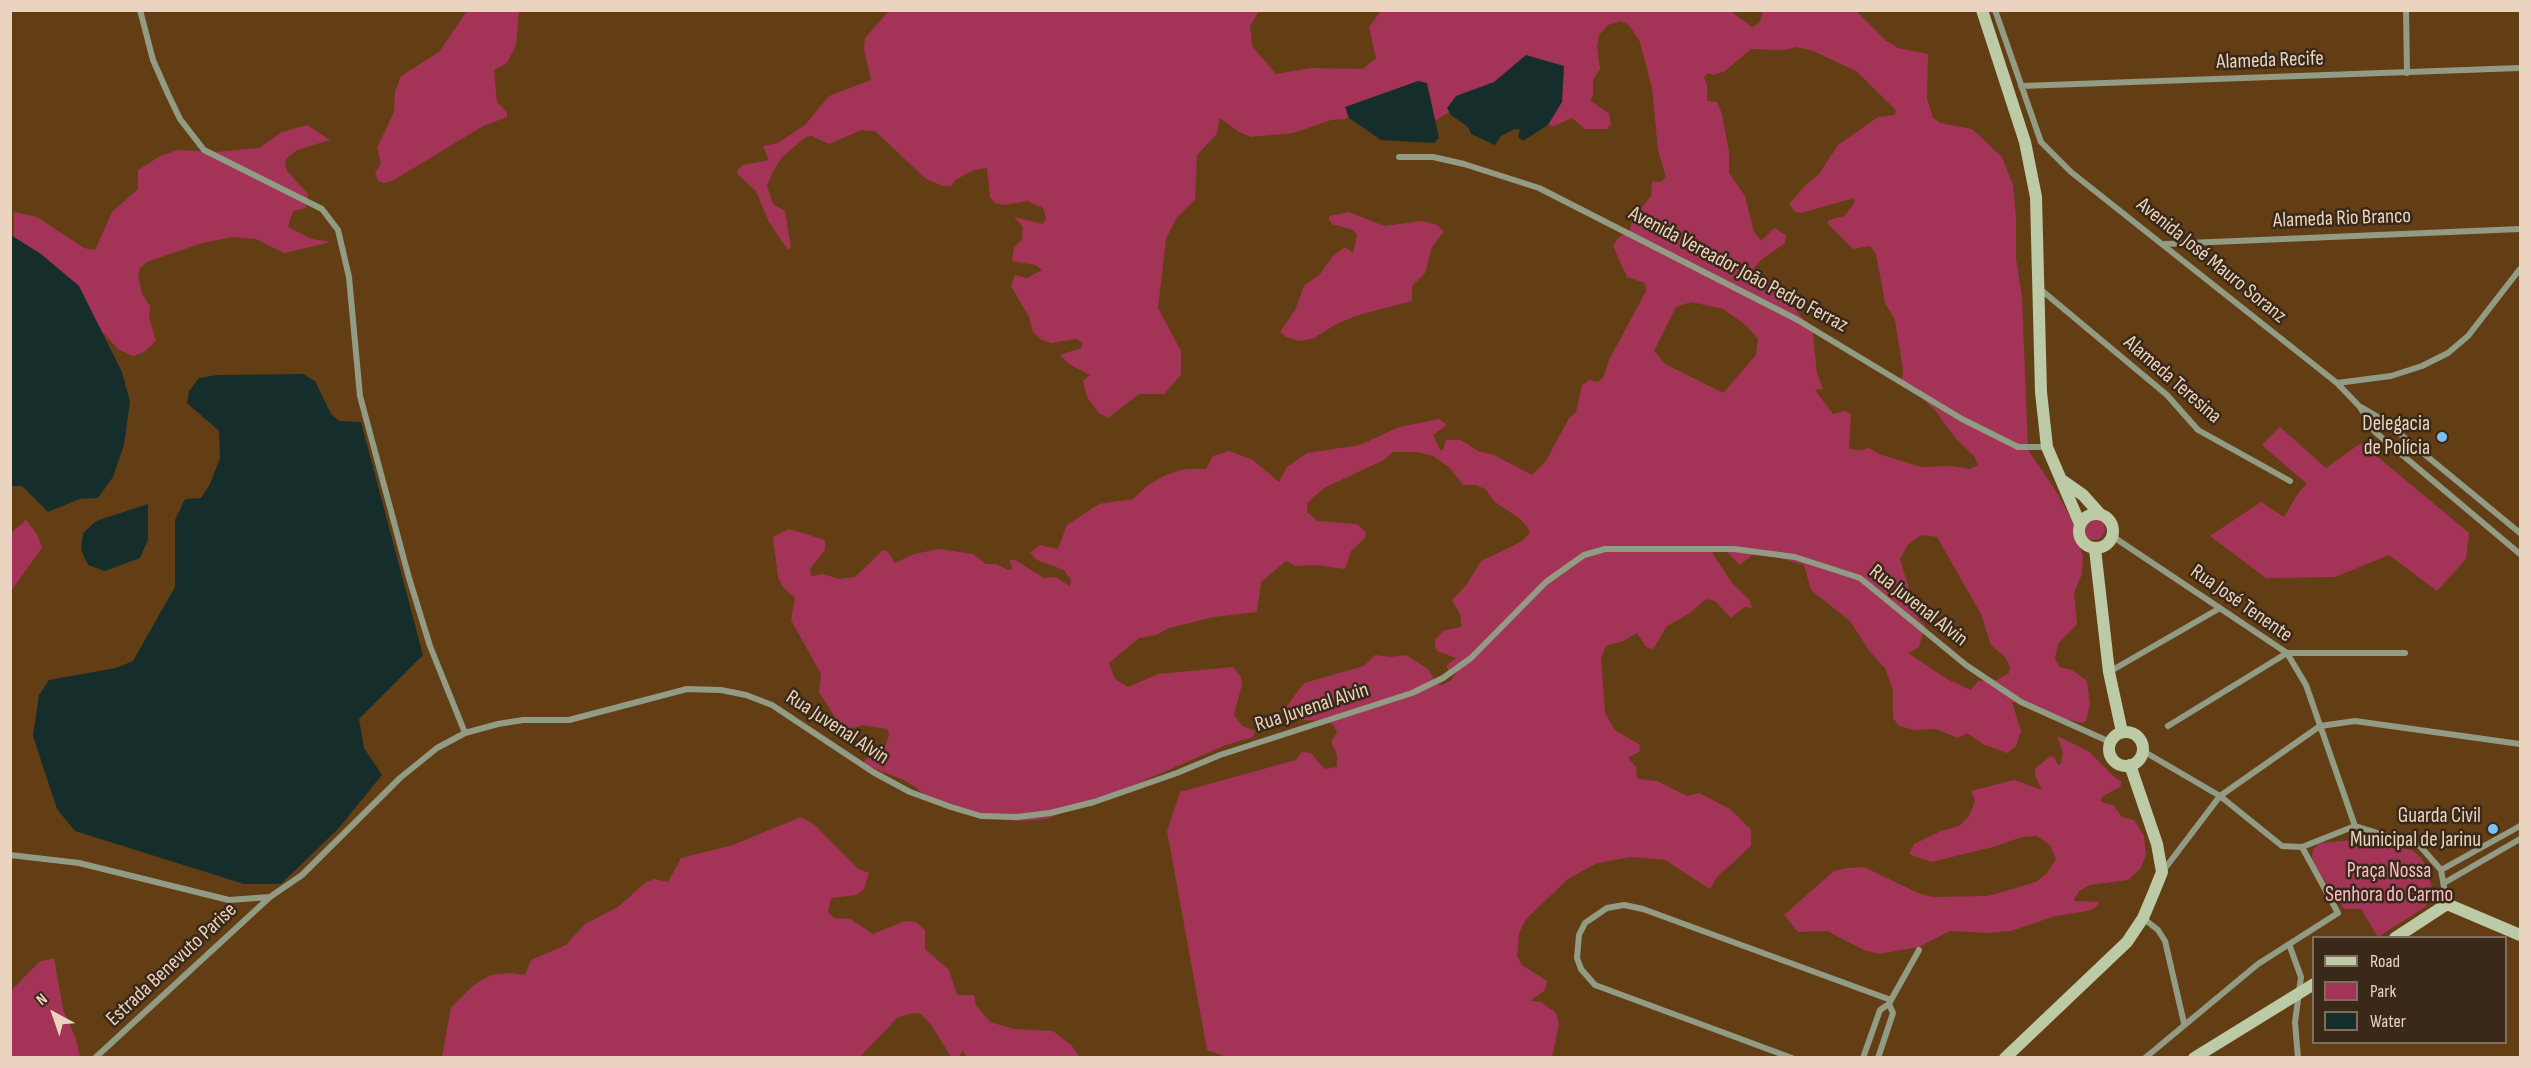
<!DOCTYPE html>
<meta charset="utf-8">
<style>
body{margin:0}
#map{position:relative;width:2531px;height:1068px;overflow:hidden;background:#633e14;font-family:"Sofia Sans Condensed",sans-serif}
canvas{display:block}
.frame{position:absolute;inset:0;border:12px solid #ebd4bf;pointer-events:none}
.legend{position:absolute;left:2312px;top:936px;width:195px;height:108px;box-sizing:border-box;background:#3a2918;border:2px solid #816d5b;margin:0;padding:8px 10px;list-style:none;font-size:18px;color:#ebd4bf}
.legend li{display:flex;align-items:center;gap:12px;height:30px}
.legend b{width:30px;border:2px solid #816d5b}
.north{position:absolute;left:24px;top:984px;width:60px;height:60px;-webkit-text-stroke:4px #3a2918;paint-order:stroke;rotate:320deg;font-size:16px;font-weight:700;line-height:24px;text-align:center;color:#ebd4bf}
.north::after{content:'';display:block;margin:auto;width:21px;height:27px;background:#ebd4bf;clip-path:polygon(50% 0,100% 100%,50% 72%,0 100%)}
</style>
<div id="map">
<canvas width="2531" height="1068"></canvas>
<div class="frame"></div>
<ul class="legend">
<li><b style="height:8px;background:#bccaa6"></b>Road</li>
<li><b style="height:16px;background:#a33457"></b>Park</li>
<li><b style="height:16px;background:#162e2b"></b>Water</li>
</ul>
<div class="north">N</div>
</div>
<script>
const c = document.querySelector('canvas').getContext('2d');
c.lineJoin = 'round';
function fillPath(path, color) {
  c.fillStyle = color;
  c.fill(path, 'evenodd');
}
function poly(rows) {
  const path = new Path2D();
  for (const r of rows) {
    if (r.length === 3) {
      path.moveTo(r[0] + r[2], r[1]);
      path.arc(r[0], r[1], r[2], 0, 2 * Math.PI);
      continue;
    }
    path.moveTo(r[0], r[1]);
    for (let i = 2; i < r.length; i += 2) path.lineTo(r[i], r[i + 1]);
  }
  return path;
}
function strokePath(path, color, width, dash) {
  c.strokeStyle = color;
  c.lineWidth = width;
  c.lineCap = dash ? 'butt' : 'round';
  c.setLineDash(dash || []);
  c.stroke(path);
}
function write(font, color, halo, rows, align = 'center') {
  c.font = font + ' "Sofia Sans Condensed",sans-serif';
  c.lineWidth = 5;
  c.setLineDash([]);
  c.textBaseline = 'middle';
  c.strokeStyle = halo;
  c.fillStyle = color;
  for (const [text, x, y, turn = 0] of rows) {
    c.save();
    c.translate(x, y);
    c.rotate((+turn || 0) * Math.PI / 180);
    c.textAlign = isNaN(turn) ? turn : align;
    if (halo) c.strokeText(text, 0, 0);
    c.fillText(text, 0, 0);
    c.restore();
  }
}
fillPath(poly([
 [1729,10,1752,27,1759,23,1763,11,1856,11,1885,40,1898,48,1928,54,1927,99,1933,118,1940,123,1972,129,2002,157,2013,185,2016,218,2016,259,2022,297,2028,450,2054,488,2072,520,2083,557,2082,574,2074,593,2077,624,2058,644,2055,659,2060,667,2072,670,2087,681,2090,704,2086,721,2082,723,2060,718,2021,702,2012,702,2021,731,2016,746,2007,753,1983,744,1967,733,1958,738,1936,729,1915,730,1899,726,1893,718,1893,690,1885,668,1870,652,1850,621,1811,590,1804,565,1776,557,1752,555,1740,565,1728,553,1716,548,1713,549,1713,554,1732,583,1750,601,1752,608,1744,607,1731,618,1715,601,1706,599,1690,613,1667,626,1653,649,1646,647,1637,633,1623,641,1606,646,1601,658,1605,713,1615,730,1640,745,1639,752,1628,758,1636,767,1637,779,1657,781,1687,796,1699,793,1730,809,1751,830,1751,846,1717,877,1710,889,1665,860,1631,857,1597,863,1568,879,1526,919,1519,933,1517,956,1522,965,1547,981,1545,990,1530,1001,1541,1002,1556,1013,1559,1025,1552,1057,1230,1058,1207,1050,1167,831,1180,792,1296,760,1302,752,1311,753,1324,769,1337,767,1337,755,1331,742,1337,732,1334,726,1327,721,1298,720,1287,715,1284,710,1304,683,1364,666,1375,655,1390,657,1406,655,1428,669,1437,684,1443,685,1451,680,1456,673,1449,671,1446,666,1456,658,1437,651,1435,646,1435,640,1443,631,1461,627,1461,616,1452,600,1467,584,1481,561,1521,542,1530,533,1528,528,1519,518,1495,502,1485,489,1476,485,1463,485,1450,468,1433,456,1417,452,1393,452,1384,460,1324,488,1307,503,1307,512,1317,521,1357,524,1365,531,1366,537,1351,551,1345,569,1314,565,1295,566,1286,561,1261,582,1257,612,1214,617,1169,628,1156,635,1139,638,1109,663,1115,679,1128,687,1158,674,1233,667,1241,677,1242,684,1234,715,1242,726,1255,731,1253,737,1226,745,1113,794,1046,819,1018,821,975,817,929,800,917,788,904,780,862,764,871,754,871,750,886,745,889,734,887,729,862,725,848,730,841,726,819,692,821,674,791,620,795,598,783,587,778,577,773,537,789,529,825,540,825,550,810,569,811,576,823,574,839,579,855,577,883,550,887,551,895,563,914,554,939,549,973,554,986,564,996,564,1009,570,1012,569,1010,560,1015,560,1044,578,1056,577,1070,586,1071,580,1064,570,1037,560,1030,553,1040,545,1058,549,1067,525,1099,504,1133,499,1148,485,1166,475,1185,469,1206,469,1213,456,1229,451,1253,460,1279,482,1287,467,1307,453,1360,445,1399,427,1439,419,1447,425,1433,435,1440,450,1443,450,1446,440,1461,440,1478,451,1494,455,1532,475,1546,461,1569,418,1576,412,1582,385,1590,380,1598,382,1603,378,1609,360,1646,291,1645,283,1627,277,1613,246,1617,239,1630,230,1632,219,1651,196,1652,181,1661,182,1666,177,1658,150,1652,88,1640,42,1629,25,1621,21,1608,25,1599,35,1597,47,1600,69,1593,80,1593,95,1590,100,1609,114,1611,124,1607,129,1585,129,1572,118,1554,126,1548,125,1540,117,1484,91,1433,122,1359,109,1345,119,1331,120,1293,133,1251,137,1239,132,1220,118,1216,135,1197,155,1195,200,1177,217,1166,239,1158,308,1181,351,1181,375,1164,394,1139,394,1108,418,1099,413,1087,397,1083,381,1090,375,1069,364,1060,355,1081,348,1083,343,1076,339,1051,343,1042,340,1033,332,1029,317,1011,286,1015,275,1027,278,1042,270,1035,265,1012,261,1014,248,1022,239,1023,227,1014,217,1043,224,1046,218,1043,208,1028,201,1005,205,995,203,990,197,987,168,974,170,955,180,951,186,943,186,926,179,875,131,862,130,829,144,812,136,806,137,783,156,773,171,767,186,773,204,785,211,791,247,788,250,769,222,756,191,737,174,738,169,743,165,769,160,763,146,778,143,805,125,829,96,871,80,864,49,865,38,889,11,1259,11,1250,26,1252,46,1276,74,1311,68,1363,69,1376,58,1369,27,1381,11],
 [1797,47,1813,51,1856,71,1896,110,1895,115,1878,117,1838,145,1819,174,1805,186,1789,204,1795,212,1801,213,1854,198,1854,204,1844,216,1829,220,1827,223,1853,249,1870,246,1876,254,1885,303,1895,320,1903,370,1901,386,1921,397,1934,409,1956,439,1974,456,1978,465,1970,469,1951,466,1921,467,1879,454,1869,448,1860,450,1849,449,1851,415,1846,411,1833,414,1815,390,1823,389,1817,373,1812,326,1801,317,1779,285,1765,281,1753,273,1754,268,1761,260,1785,243,1786,235,1774,228,1761,241,1754,232,1745,196,1729,173,1729,152,1722,114,1717,102,1707,101,1707,85,1704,77,1708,73,1714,75,1725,71,1751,49,1784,50],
 [1691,302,1723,309,1747,326,1758,339,1756,355,1723,393,1665,364,1654,351,1676,307],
 [1921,535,1937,537,1981,614,1991,645,2006,658,2010,667,2009,673,1997,680,1978,681,1971,690,1947,679,1908,653,1919,647,1925,626,1918,618,1900,559,1907,546],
 [467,11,519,11,516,45,507,63,494,70,497,102,507,112,507,117,483,126,394,180,384,183,378,181,375,173,381,163,377,148,394,112,395,92,401,76,439,52],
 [307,125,330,140,297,150,286,159,285,164,287,171,308,194,306,208,293,211,288,227,312,239,331,242,284,253,256,239,233,237,202,243,147,262,140,268,138,275,142,294,150,306,149,317,156,341,144,352,133,356,119,350,14,237,14,212,37,217,84,248,95,250,112,212,138,189,138,170,162,155,178,150,216,152,259,148,282,132],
 [1349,212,1384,226,1422,221,1437,225,1444,231,1432,247,1425,273,1412,286,1412,301,1362,314,1338,323,1314,338,1299,341,1286,337,1280,332,1295,310,1304,286,1320,274,1332,257,1345,247,1353,253,1357,235,1353,230,1332,224,1329,220,1329,216],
 [2280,427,2326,468,2361,443,2469,533,2466,559,2437,591,2389,555,2335,577,2266,578,2210,536,2261,502,2284,517,2299,492,2307,484,2262,445],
 [2094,529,11],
 [26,520,37,534,42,548,11,591,11,533],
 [2057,736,2088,751,2113,776,2122,782,2120,787,2103,796,2100,801,2114,806,2122,817,2134,820,2144,836,2146,855,2140,869,2128,880,2090,885,2079,891,2074,899,2075,901,2099,902,2096,907,2088,911,2055,916,2011,931,1987,933,1950,931,1919,947,1879,954,1864,950,1827,931,1798,932,1784,915,1834,871,1848,868,1864,867,1918,893,1932,897,1988,896,2036,882,2047,873,2056,859,2050,845,2037,836,2022,837,1993,847,1931,862,1909,854,1914,844,1941,831,1959,826,1969,816,1975,801,1971,791,2014,780,2042,790,2035,776,2035,769,2050,756,2054,757,2058,765,2061,764,2063,752],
 [801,817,815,825,858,869,869,873,864,889,857,895,831,898,828,912,834,918,850,919,873,934,905,921,916,922,925,930,925,949,949,970,957,995,974,995,976,1005,990,1022,1014,1029,1053,1031,1072,1046,1080,1057,967,1057,963,1051,959,1057,951,1057,932,1026,921,1014,912,1013,897,1018,860,1057,442,1057,451,1007,474,985,491,975,511,973,525,975,531,960,566,945,585,924,618,907,646,882,655,879,668,882,681,858,733,845],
 [2352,840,2412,850,2422,859,2429,873,2433,895,2425,907,2378,937,2361,909,2344,909,2315,866,2312,857,2313,849,2320,843],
 [54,958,63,1009,76,1039,80,1057,11,1057,11,991,39,962]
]), '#a33457');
fillPath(poly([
 [1526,55,1564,66,1562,102,1548,125,1523,141,1518,137,1520,130,1515,129,1501,136,1495,145,1471,134,1468,127,1451,115,1447,108,1456,96,1494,82],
 [1418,81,1427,83,1439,138,1434,143,1381,140,1349,118,1345,107],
 [11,235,41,254,79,286,122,372,130,402,124,445,113,477,98,498,80,499,48,512,22,486,11,486],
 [303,374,315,381,331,414,339,421,361,422,423,655,359,719,364,748,382,775,338,829,281,884,244,884,75,831,57,809,33,736,39,695,49,680,116,668,133,661,175,587,175,520,185,499,201,498,210,484,220,458,219,431,187,403,189,391,199,378,217,375],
 [148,504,148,540,140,558,105,571,88,565,81,550,83,533,96,521]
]), '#162e2b');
strokePath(poly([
 [140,10,153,60,168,94,180,119,204,150,322,209,338,230,349,277,360,396,409,578,430,646,465,733],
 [1995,10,2041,142,2071,172,2337,383,2360,407,2375,432,2520,554],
 [2406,10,2407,73],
 [2021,86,2520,68],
 [1399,157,1433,157,1464,164,1539,188,1796,319,1962,419,2018,447,2047,447],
 [2165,244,2520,229],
 [2040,289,2167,395,2198,430,2290,481],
 [2337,383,2391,376,2422,366,2448,353,2468,336,2520,269],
 [2361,407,2383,420,2520,533],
 [2112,536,2287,653,2306,685,2355,826],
 [2109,672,2220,608],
 [2168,726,2287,653,2405,653],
 [2143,751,2220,796,2282,846,2302,847],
 [10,855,79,863,229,900,270,897],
 [2441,870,2520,826],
 [2163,871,2220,796,2320,726,2355,721,2520,744],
 [2444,883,2520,839],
 [2143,918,2158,930,2165,941,2184,1023],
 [2289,944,2301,977,2295,1022,2298,1058],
 [1891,1000,1919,950],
 [95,1058,270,897,302,875,400,778,437,748,465,733,498,724,523,720,569,720,687,689,721,690,746,695,772,705,873,772,910,792,951,807,981,816,1017,817,1050,813,1094,802,1177,773,1220,755,1412,693,1443,678,1471,658,1546,582,1584,555,1605,549,1734,549,1795,557,1860,578,1966,665,2021,702,2110,742],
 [1792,1058,1595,985,1581,969,1577,958,1579,935,1585,923,1607,908,1624,905,1643,909,1891,1000,1889,1004,1893,1013,1878,1058],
 [1863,1058,1880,1010,1889,1004],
 [2145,1058,2258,964,2338,913,2302,847,2355,826,2420,846,2441,870,2447,904]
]), '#929b84', 6);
strokePath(poly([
 [1982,10,2025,142,2036,197,2041,392,2047,447,2080,524],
 [2063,481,2083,495,2100,514],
 [2096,531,17],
 [2095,549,2109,672,2122,732],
 [2126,749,17],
 [2395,938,2447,904,2520,935],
 [2005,1058,2127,942,2143,918,2154,892,2162,872,2157,844,2130,765],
 [2194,1058,2314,984]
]), '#bccaa6', 12);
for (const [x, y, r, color] of [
 [2442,437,6,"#7abff8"],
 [2493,829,6,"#7abff8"]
]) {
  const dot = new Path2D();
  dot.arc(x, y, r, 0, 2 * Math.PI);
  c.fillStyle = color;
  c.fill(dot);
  strokePath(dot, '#3a2918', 2);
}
write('21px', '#ebd4bf', '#3a2918', [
 ["Alameda Recife",2270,61,-2],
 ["Alameda Rio Branco",2342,219,-2],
 ["Avenida José Mauro Soranz",2211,261,39],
 ["Avenida Vereador João Pedro Ferraz",1738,270,28],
 ["Alameda Teresina",2172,380,41],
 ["Rua José Tenente",2241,604,35],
 ["Rua Juvenal Alvin",1918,606,38],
 ["Rua Juvenal Alvin",1312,708,-18],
 ["Rua Juvenal Alvin",837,728,33],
 ["Estrada Benevuto Parise",172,965,-43]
]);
write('21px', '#ebd4bf', '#3a2918', [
 ["Delegacia",2430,425],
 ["de Polícia",2430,449],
 ["Guarda Civil",2481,817],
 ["Municipal de Jarinu",2481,841]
], 'right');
write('21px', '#fabbc8', '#3a2918', [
 ["Praça Nossa",2389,872],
 ["Senhora do Carmo",2389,896]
]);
</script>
